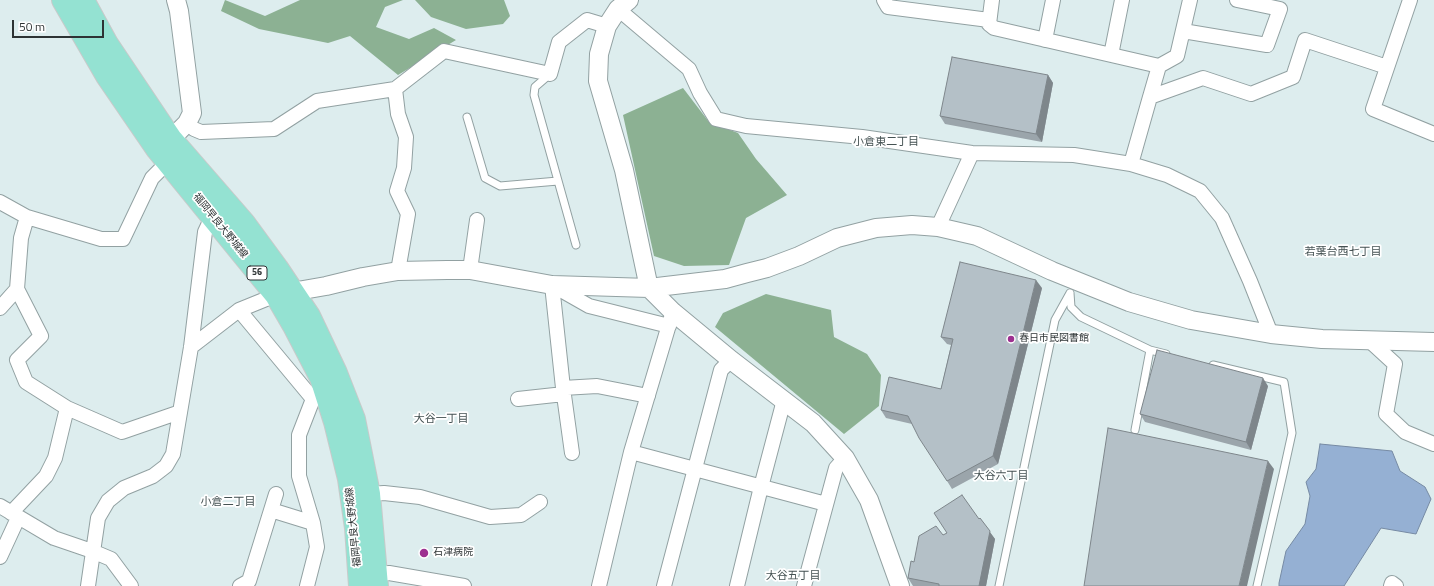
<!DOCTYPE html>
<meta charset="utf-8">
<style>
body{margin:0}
#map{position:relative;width:1434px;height:586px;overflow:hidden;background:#ddedee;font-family:"Titillium Web",sans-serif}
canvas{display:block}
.scale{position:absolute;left:12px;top:20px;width:92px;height:18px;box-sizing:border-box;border:2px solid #2d3334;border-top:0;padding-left:5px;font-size:12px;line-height:14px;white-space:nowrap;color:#2d3334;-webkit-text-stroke:3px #fff;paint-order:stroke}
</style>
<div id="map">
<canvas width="1434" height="586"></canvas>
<div class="scale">50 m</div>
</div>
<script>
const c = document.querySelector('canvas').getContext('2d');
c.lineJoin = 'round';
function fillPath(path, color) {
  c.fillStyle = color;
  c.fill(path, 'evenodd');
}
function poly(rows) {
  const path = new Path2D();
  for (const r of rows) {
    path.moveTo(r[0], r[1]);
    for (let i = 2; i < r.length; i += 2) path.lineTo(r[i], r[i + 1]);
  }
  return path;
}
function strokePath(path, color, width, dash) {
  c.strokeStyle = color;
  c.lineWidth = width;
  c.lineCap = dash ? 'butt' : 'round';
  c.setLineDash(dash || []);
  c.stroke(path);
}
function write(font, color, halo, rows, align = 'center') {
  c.font = font + ' "Titillium Web","Noto Sans JP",sans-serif';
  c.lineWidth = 3.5;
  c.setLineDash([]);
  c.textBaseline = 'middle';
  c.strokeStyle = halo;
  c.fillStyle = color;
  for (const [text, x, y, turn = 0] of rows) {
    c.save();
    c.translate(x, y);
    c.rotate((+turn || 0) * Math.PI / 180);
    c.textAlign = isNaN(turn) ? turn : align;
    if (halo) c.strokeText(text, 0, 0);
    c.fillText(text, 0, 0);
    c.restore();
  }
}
fillPath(poly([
 [225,0,265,16,300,0,403,0,385,7,376,27,409,39,434,28,456,40,398,75,350,36,328,43,259,29,221,11],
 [415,0,504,0,510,16,503,24,466,29,431,17],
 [683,88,709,122,738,133,756,159,787,195,746,218,729,265,684,266,654,256,623,115],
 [766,294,831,310,834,337,867,354,881,375,879,406,844,434,715,327,723,313]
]), '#8cb193');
const water = poly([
 [1320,444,1392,451,1400,471,1425,487,1431,499,1416,534,1381,528,1344,586,1279,586,1279,583,1286,551,1305,524,1310,496,1306,482,1316,469,1320,444]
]);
fillPath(water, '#95b0d3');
strokePath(water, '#768aa3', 1);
const service = poly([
 [550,74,535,87,534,95,576,245],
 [467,117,485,178,500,186,558,181],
 [1070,293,1071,307,1081,317,1150,350,1135,430],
 [1150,350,1166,354],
 [1213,365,1284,382,1292,433,1283,474,1257,586],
 [999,586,1055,320,1070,293]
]);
const minor = poly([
 [884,0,888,7,989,20],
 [992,0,989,24,994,28,1159,66],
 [1190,0,1177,56,1159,66,1150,97,1203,78,1251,94,1293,77,1305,40,1387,67],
 [1410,0,1373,109,1434,134],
 [618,9,689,69,700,93,716,119,746,126,862,137,972,153,1074,155,1131,164,1167,175,1200,191,1222,218,1250,281,1271,334],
 [1183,31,1267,45,1280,9,1237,0],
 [1045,40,1053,0],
 [1111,55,1122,0],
 [395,89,398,114,406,137,404,168,397,191,408,214,398,271],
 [187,123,194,129,201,132,274,129,317,101,395,89,444,51,550,74,559,42,587,20,607,26],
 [1131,164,1150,97],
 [0,202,27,217,101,239,123,239,152,178,168,162,168,154],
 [938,227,972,153],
 [470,270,477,220],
 [17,289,41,336,17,360,26,382,67,408,122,432,180,412],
 [0,308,17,289,21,238,27,217],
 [239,310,313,399,299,435,299,476,313,523,317,547,307,586],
 [1370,341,1395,364,1386,414,1405,432,1434,444],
 [191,347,239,310,276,295],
 [563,388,572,453],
 [648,396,597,386,563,388,552,285,589,306,669,326],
 [518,399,564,394],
 [631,452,826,504],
 [362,492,369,494,384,493,420,497,490,517,521,515,540,502],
 [0,506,54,538,92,551,111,559,131,586],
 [271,510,313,523],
 [11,513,46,476,55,458,67,408],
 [0,557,18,518],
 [370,577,376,574,389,573,464,586],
 [88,586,98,518,108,501,124,488,153,476,166,466,173,454,191,347,205,232,212,217,214,210],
 [240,586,249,581,276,494],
 [599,586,631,452,671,318],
 [664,586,721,370,731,360],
 [737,586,761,487,784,400],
 [804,586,836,468,845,458],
 [1391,586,1392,583,1396,586]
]);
const tertiary = poly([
 [629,0,618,9,607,26,599,54,598,81,624,170,649,288,673,312,731,360,813,423,845,458,869,500,900,586],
 [171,139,187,123,192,113,179,11,176,0],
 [280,294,326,286,363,277,398,271,447,270,470,270,552,285,649,288,725,279,747,273,767,268,799,256,837,238,876,228,912,225,938,227,977,236,1052,271,1129,302,1191,320,1271,334,1322,339,1434,342]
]);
const primary = poly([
 [63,0,107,76,157,149,276,295,294,326,321,378,335,422,349,479,356,528,360,586],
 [83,0,107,44,158,120,171,139,244,223,277,268,309,316,336,373,354,419,369,494,377,586]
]);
strokePath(service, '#92a1a2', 9);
strokePath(minor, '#92a1a2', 16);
strokePath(tertiary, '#92a1a2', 20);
strokePath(primary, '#c8caca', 24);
strokePath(service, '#fff', 7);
strokePath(minor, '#fff', 14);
strokePath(tertiary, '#fff', 18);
strokePath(primary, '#94e2d2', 22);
fillPath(poly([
 [1048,75,1053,83,1042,142,945,124,940,116],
 [1042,288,998,464,952,489,912,424,886,418,881,410,941,389,951,345,947,344,941,337],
 [1268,386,1251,450,1145,422,1140,414],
 [979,519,995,539,986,586,913,586,908,578,914,562,943,535]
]), '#9ba5ab');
fillPath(poly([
 [1048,75,1053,83,1042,142,1036,134],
 [1036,280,1042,288,998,464,993,456],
 [1263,378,1268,386,1251,450,1246,442],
 [1268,461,1274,469,1247,586,1239,586],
 [980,518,995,539,986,586,979,586]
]), '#7e868b');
const building = poly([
 [952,57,1048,75,1036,134,940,116,952,57],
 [960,262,1036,280,993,456,947,481,919,438,908,416,881,410,889,377,941,389,953,339,941,337,960,262],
 [1157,350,1263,378,1246,442,1140,414,1157,350],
 [1108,428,1268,461,1239,586,1084,586,1108,428],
 [962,495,979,519,980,518,990,531,979,586,939,586,939,584,908,578,911,561,914,562,919,536,936,526,943,535,947,533,934,513,962,495]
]);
fillPath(building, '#b4c0c7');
strokePath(building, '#7e868b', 1);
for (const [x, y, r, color] of [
 [1011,339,4,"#9d3090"],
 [424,553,5,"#9d3090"]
]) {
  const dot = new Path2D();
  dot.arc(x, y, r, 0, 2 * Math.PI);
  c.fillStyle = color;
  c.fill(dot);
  strokePath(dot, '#fff', 1.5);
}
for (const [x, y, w] of [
 [257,273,20]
]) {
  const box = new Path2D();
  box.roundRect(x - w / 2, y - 7, w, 14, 3);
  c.fillStyle = '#fff';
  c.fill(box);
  strokePath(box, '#2d3334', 1);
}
write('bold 9px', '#2d3334', null, [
 ["56",257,273]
]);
write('10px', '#2d3334', '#fff', [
 ["福岡早良大野城線",220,226,51],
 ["福岡早良大野城線",354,527,-96]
]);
write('10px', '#2d3334', '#fff', [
 ["春日市民図書館",1019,339],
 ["石津病院",433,553]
], 'left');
write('11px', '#455253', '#fff', [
 ["小倉東二丁目",886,142],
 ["若葉台西七丁目",1343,252],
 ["大谷一丁目",441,419],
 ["大谷六丁目",1001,476],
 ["小倉二丁目",228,502],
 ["大谷五丁目",793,576]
]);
</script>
